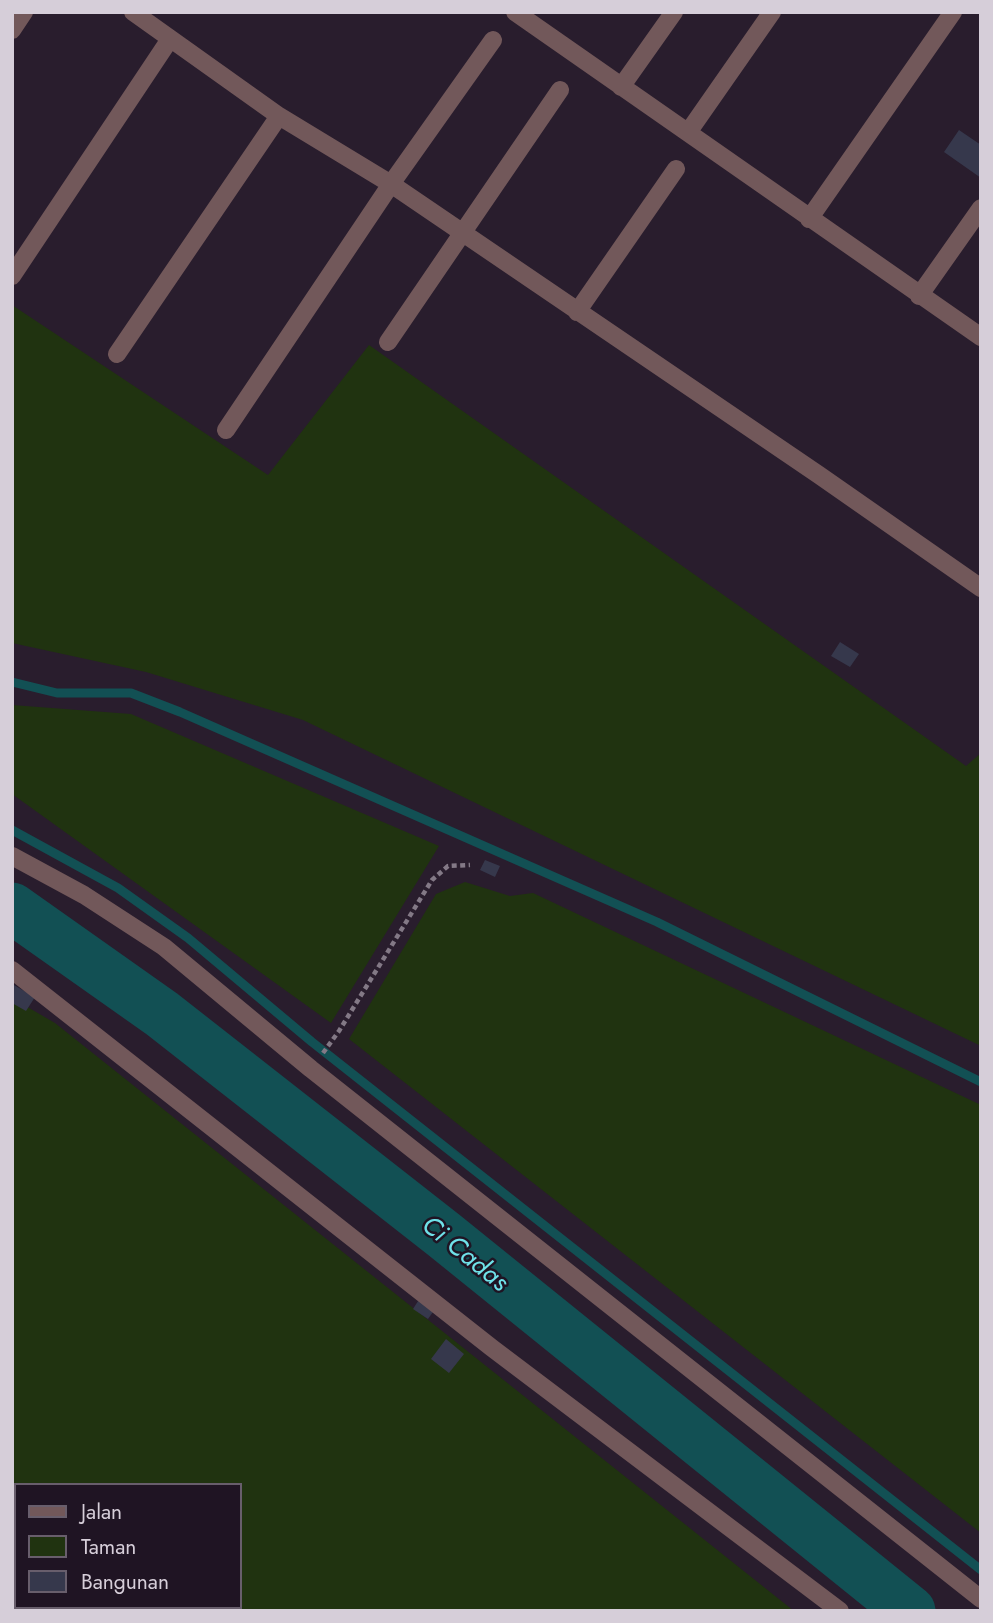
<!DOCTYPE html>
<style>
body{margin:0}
#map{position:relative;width:993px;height:1623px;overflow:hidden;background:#291d2d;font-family:Jost,sans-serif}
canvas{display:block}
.frame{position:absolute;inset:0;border:14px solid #d6ced9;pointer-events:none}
.legend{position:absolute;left:14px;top:1483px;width:228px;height:126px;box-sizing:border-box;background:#1f1423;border:2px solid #685e6c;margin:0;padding:9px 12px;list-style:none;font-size:21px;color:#d6ced9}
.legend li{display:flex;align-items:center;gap:14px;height:35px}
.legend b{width:35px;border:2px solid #685e6c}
</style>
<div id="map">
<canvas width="993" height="1623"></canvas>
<div class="frame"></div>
<ul class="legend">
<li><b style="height:9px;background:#72585a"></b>Jalan</li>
<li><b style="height:19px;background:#203310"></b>Taman</li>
<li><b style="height:19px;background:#36384c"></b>Bangunan</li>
</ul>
</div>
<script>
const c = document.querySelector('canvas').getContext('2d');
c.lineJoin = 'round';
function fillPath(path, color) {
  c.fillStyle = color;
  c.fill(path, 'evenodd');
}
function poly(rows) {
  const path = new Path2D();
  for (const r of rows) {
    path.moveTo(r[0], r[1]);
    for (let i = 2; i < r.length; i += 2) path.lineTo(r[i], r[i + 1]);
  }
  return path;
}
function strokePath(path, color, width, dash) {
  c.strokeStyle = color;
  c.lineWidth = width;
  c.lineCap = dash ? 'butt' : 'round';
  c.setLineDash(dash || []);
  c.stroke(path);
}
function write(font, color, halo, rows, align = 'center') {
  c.font = font + ' Jost,sans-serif';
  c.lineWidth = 5;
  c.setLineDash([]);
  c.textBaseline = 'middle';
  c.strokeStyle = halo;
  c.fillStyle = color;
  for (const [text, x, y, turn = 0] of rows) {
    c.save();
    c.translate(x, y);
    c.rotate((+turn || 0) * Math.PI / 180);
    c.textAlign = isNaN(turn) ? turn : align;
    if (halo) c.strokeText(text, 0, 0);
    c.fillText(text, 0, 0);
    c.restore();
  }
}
fillPath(poly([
 [12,305,268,475,369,345,966,766,981,753,981,1046,303,720,146,672,12,643],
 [12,705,131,714,439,846,331,1023,12,794],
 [465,882,510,896,533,893,981,1105,981,1533,349,1039,436,894],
 [12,998,55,1023,794,1611,12,1611],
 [16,1485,240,1485,240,1607,16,1607]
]), '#203310');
strokePath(poly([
 [12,682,57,693,131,693,180,712,657,922,981,1082],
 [12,830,118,888,188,938,312,1042,981,1570]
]), '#125054', 9);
strokePath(poly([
 [12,908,162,1014,444,1235,910,1611]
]), '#125054', 51);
fillPath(poly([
 [959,130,981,145,981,178,944,152],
 [840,642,859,654,850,667,831,656],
 [485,860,500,866,495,877,480,870],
 [12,984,35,997,26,1011,12,1003],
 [420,1298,435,1309,428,1319,413,1309],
 [446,1339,464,1354,449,1373,431,1359]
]), '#36384c');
strokePath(poly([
 [323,1053,339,1031,432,880,448,866,470,865]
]), '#837986', 4.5, [5, 3.5]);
strokePath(poly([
 [133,12,279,116,391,184,819,475,981,588],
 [515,12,981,337],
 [12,30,24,12],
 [621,87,674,12],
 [689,131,772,12],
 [809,219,953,12],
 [12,276,170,39],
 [919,296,981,208],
 [577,312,676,169],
 [388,342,560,90],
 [117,354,279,116],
 [226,430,391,184,493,40],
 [12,856,84,895,164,947,311,1069,981,1599],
 [12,970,492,1348,840,1611]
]), '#72585a', 18);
write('italic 26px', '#6fe2e9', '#1f1423', [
 ["Ci Cadas",464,1255,39]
]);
</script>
